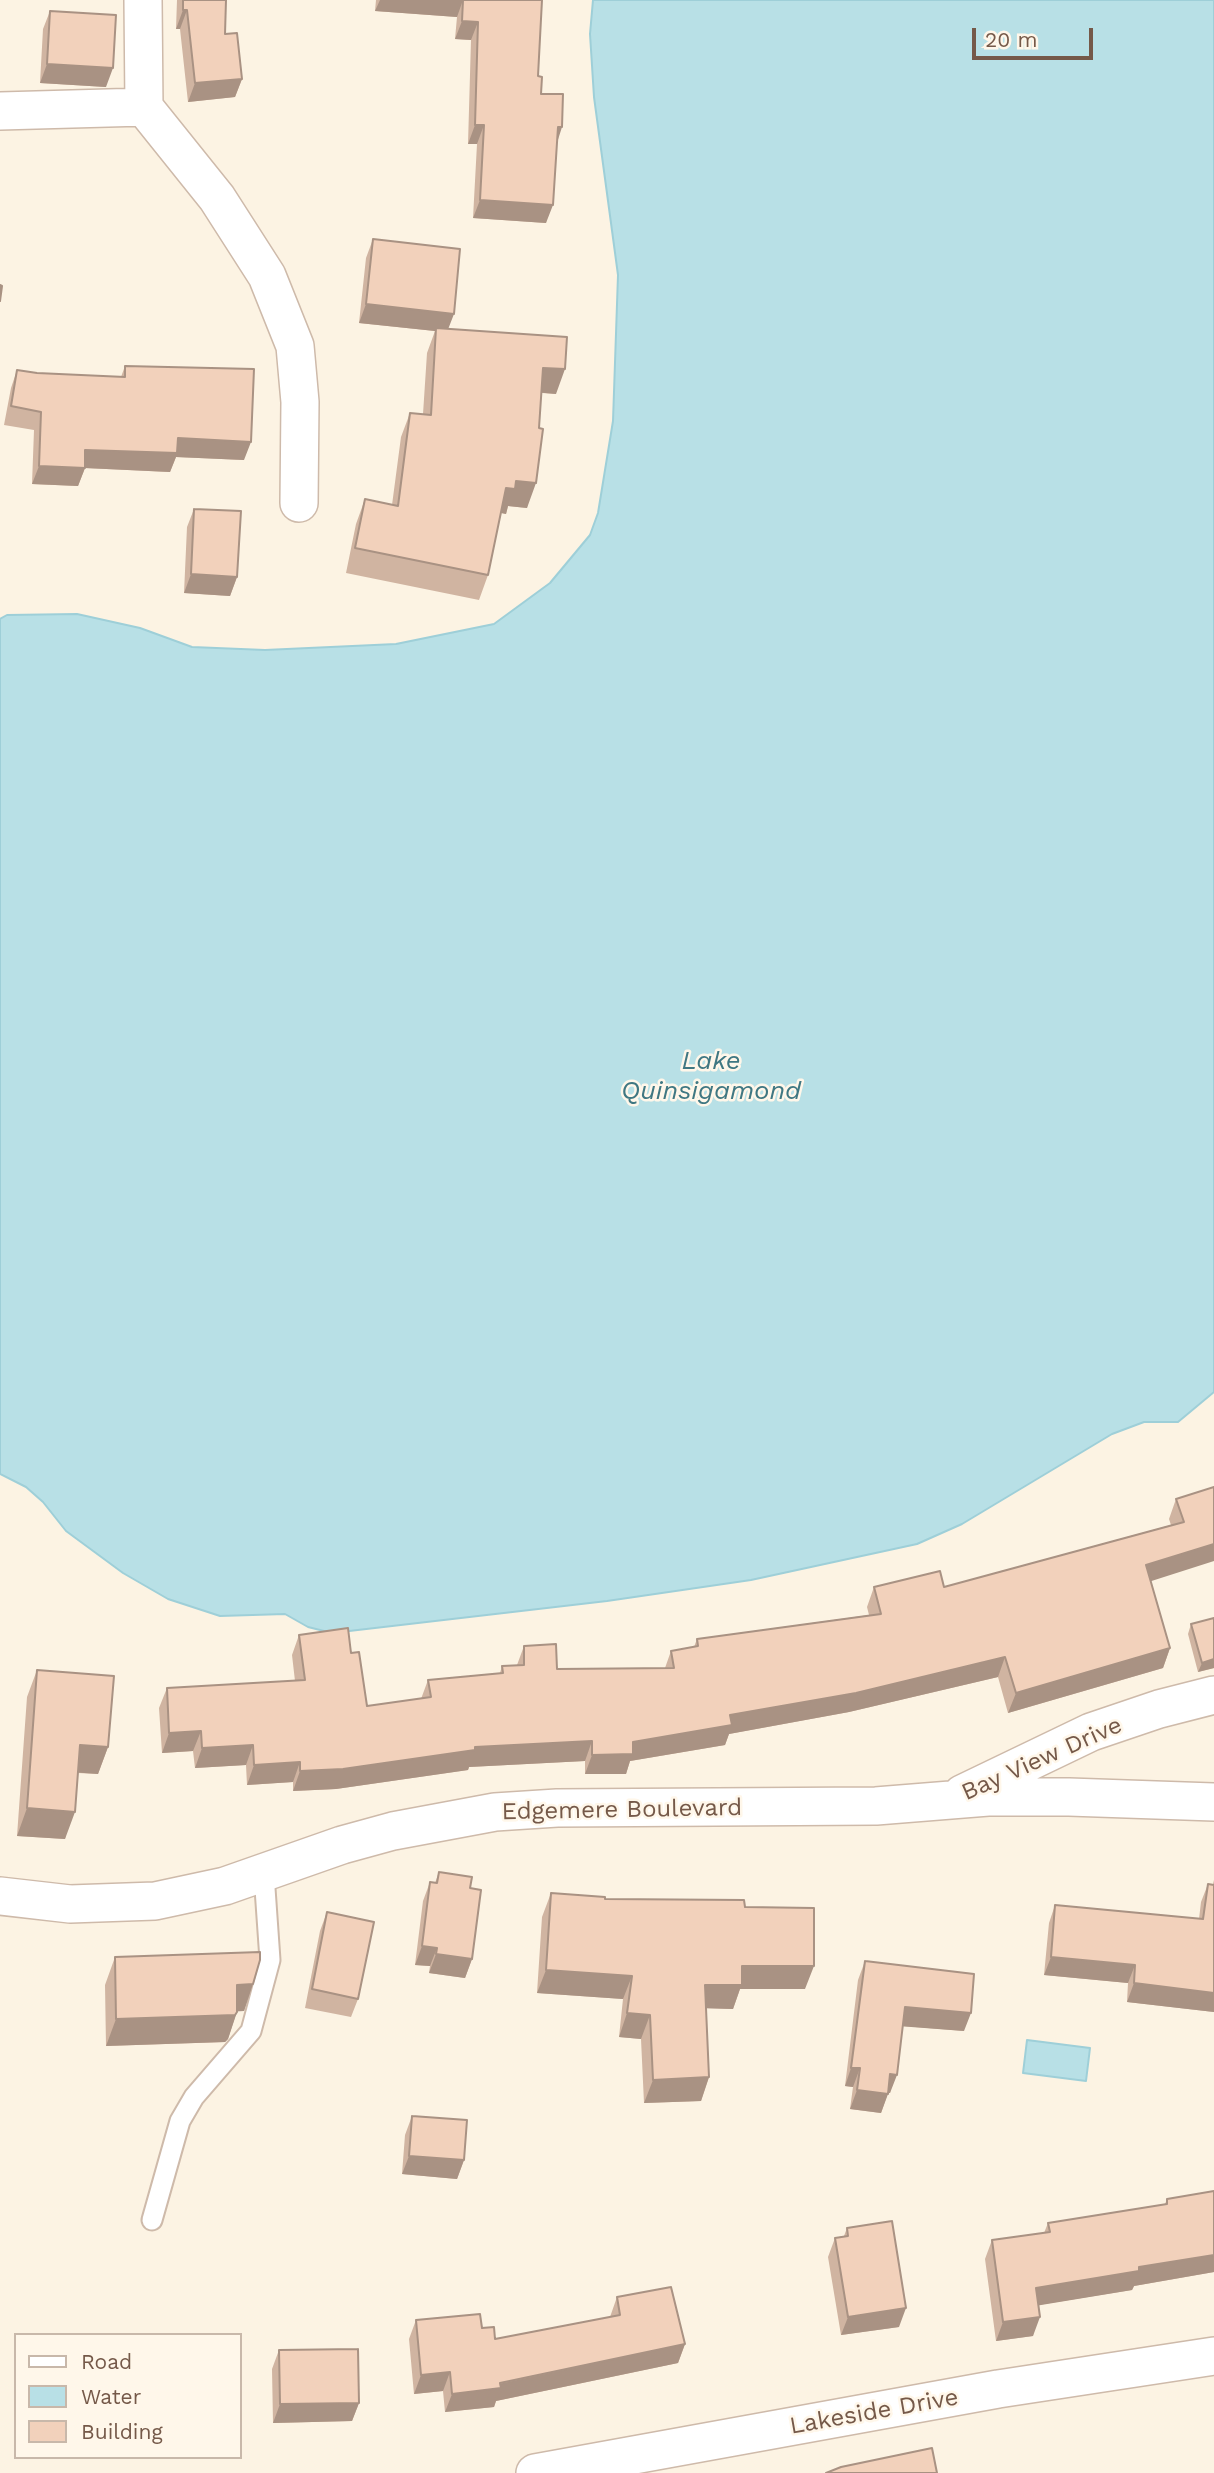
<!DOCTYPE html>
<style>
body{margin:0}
#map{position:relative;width:1214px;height:2473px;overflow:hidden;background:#fcf3e3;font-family:"Work Sans",sans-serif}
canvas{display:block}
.legend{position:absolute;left:14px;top:2333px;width:228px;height:126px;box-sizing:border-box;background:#fff7ea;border:2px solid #c8b8aa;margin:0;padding:9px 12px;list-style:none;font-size:21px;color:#755949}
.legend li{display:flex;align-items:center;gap:14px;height:35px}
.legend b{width:35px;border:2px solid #c8b8aa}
.scale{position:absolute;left:972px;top:28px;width:121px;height:32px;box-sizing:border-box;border:4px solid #755949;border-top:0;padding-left:9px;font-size:21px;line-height:24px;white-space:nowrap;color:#755949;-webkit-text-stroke:5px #fff7ea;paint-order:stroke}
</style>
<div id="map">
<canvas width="1214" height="2473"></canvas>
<ul class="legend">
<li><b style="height:9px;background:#fff"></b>Road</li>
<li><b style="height:19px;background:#b8e0e6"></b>Water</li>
<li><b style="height:19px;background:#f2d1bb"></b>Building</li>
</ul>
<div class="scale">20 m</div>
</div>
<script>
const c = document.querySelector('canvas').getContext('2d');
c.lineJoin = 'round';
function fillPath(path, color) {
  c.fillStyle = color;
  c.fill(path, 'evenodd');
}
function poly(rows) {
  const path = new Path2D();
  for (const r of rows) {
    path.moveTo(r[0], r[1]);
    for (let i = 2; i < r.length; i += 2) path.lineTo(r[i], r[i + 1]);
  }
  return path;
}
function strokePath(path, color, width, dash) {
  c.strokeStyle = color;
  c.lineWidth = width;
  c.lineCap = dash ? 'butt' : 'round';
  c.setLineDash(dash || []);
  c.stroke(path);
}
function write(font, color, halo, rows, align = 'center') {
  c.font = font + ' "Work Sans",sans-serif';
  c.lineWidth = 5;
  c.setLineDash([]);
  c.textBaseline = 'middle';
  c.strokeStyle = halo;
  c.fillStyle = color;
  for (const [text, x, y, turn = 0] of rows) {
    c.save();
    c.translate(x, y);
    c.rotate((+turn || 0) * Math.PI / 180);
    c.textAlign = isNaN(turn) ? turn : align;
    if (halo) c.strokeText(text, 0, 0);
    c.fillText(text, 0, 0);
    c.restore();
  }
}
const water = poly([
 [593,0,1214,0,1214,1392,1178,1422,1144,1422,1112,1434,962,1524,917,1544,751,1580,607,1601,332,1633,308,1627,285,1614,220,1616,168,1599,123,1573,66,1531,43,1502,26,1487,0,1474,0,619,7,615,77,614,140,628,192,647,265,650,396,644,494,624,550,583,590,535,598,513,613,421,618,275,594,97,590,34,593,0],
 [1027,2040,1090,2048,1086,2081,1023,2073,1027,2040]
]);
fillPath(water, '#b8e0e6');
strokePath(water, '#9ecfd8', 2);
const service = poly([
 [152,2220,180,2121,194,2097,251,2031,270,1960,264,1874]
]);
const minor = poly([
 [143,0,144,107],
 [144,107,217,198,267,276,295,346,300,402,299,503],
 [0,111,144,107],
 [962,1794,1091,1732,1159,1709,1214,1695],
 [0,1896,70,1904,155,1901,225,1886,342,1845,393,1831,495,1812,557,1808,876,1806,988,1797,1069,1797,1214,1802],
 [535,2473,998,2389,1214,2356]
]);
strokePath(service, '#cebaaa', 23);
strokePath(minor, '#cebaaa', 40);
strokePath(service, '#fff', 19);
strokePath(minor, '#fff', 37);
fillPath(poly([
 [177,0,226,0,225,34,242,79,235,97,188,102,180,29,176,29],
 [376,0,542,0,538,76,541,94,557,143,546,223,473,218,477,144,468,144,471,40,455,39,457,17,375,11],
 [50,11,106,87,40,83,43,29],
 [373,239,448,329,556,394,542,393,527,508,508,506,506,514,501,513,488,575,479,600,346,573,356,524,365,499,392,505,401,437,410,413,423,414,427,353,435,331,359,323,366,258],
 [125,366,244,460,176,457,170,472,85,468,78,486,32,484,34,430,4,425,11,388,17,370,37,373,121,377],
 [194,509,237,577,230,596,184,593,187,527],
 [1214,1487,1151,1581,1170,1648,1163,1668,1008,1713,998,1677,849,1712,729,1734,725,1745,630,1761,626,1774,585,1774,585,1761,469,1767,468,1770,336,1789,293,1791,293,1782,247,1785,246,1765,195,1768,193,1751,162,1753,159,1708,167,1688,295,1681,292,1655,299,1635,351,1653,367,1706,421,1699,428,1680,500,1673,502,1666,517,1665,524,1646,557,1669,665,1668,671,1651,694,1647,697,1639,869,1615,867,1607,874,1587,944,1587,1171,1525,1169,1519,1176,1499],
 [1214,1618,1214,1668,1198,1672,1188,1634,1191,1624],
 [37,1670,108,1747,98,1774,78,1773,65,1839,17,1836,27,1697],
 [439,1872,470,1888,472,1959,465,1978,429,1973,430,1966,415,1965,423,1901,430,1882,435,1883],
 [1214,1880,1214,2012,1127,2002,1128,1983,1044,1975,1049,1923,1055,1905,1199,1919,1201,1902,1208,1884,1213,1884],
 [551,1893,605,1899,745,1907,805,1989,740,1989,733,2009,706,2008,709,2077,701,2101,644,2103,641,2039,619,2037,623,1999,537,1993,542,1917],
 [327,1912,358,1999,351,2017,305,2008,320,1931],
 [115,1957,253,1984,244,2011,237,2011,228,2039,225,2042,106,2046,105,1985],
 [865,1961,964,2031,903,2026,890,2093,888,2093,881,2113,850,2109,853,2087,845,2086,858,1980],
 [412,2116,464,2160,457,2179,402,2174,405,2135],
 [1214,2191,1214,2272,1134,2286,1132,2290,1038,2305,1033,2336,996,2341,985,2259,992,2240,1044,2233,1048,2223,1165,2204,1167,2199],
 [847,2228,899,2327,841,2335,828,2257,835,2238,844,2236],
 [617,2297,685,2344,678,2363,496,2401,494,2407,445,2412,443,2391,414,2394,409,2339,416,2320,482,2328,495,2339,610,2317],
 [279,2350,359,2403,352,2421,273,2423,272,2369]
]), '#d0b4a1');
fillPath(poly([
 [380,0,463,0,457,17,375,11],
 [183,10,187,10,180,29,176,29],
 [462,21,478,22,471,40,455,39],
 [47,64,113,68,106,87,40,83],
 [242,79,235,97,188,102,195,83],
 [475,125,484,125,477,144,468,144],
 [558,127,562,127,556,146],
 [480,200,553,205,546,223,473,218],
 [366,304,454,314,447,332,436,328,435,331,359,323],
 [543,368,565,369,556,394,534,392],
 [178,438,251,442,244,460,176,457,170,472,85,468,78,486,32,484,39,466,85,450],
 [516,481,536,483,527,508,508,506,506,514,497,512,506,488],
 [191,574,237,577,230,596,184,593],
 [1214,1544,1214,1561,1139,1585,1146,1565],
 [1170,1648,1163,1668,1008,1713,1016,1693],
 [1005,1657,998,1677,849,1712,729,1734,725,1745,630,1761,626,1774,585,1774,592,1755,633,1742,730,1715],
 [1214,1659,1214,1668,1198,1672,1202,1663],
 [201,1731,193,1751,162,1753,169,1733],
 [592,1741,585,1761,469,1767,468,1770,336,1789,293,1791,300,1771,475,1747],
 [80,1745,108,1747,98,1774,70,1772],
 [253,1745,246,1765,195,1768,202,1748],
 [300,1762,293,1782,247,1785,254,1765],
 [27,1808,75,1812,65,1839,17,1836],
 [422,1946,437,1948,430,1966,415,1965],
 [436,1954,472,1959,465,1978,429,1973],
 [1051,1957,1135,1965,1128,1983,1044,1975],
 [742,1966,814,1966,805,1989,740,1989,733,2009,696,2008,705,1985],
 [546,1970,632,1976,623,1999,537,1993],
 [1134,1983,1214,1993,1214,2012,1127,2002],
 [253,1984,244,2011,227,2012,237,1985],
 [905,2007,971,2013,964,2031,898,2026],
 [237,2012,228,2039,225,2042,106,2046,116,2019],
 [627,2013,650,2015,641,2039,619,2037],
 [851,2068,860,2068,853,2087,845,2086],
 [890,2074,897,2075,890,2093,884,2092],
 [709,2077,701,2101,644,2103,653,2080],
 [857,2090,888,2094,881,2113,850,2109],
 [409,2156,464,2160,457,2179,402,2174],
 [1214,2255,1214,2272,1134,2286,1132,2290,1029,2307,1036,2288,1139,2267],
 [906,2308,899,2327,841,2335,848,2317],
 [1040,2317,1033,2336,996,2341,1003,2322],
 [685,2344,678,2363,496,2401,494,2407,445,2412,452,2394],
 [450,2372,443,2391,414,2394,421,2375],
 [359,2403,352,2421,273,2423,280,2404]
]), '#a99283');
const building = poly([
 [183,0,226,0,225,34,237,33,242,79,195,83,187,10,183,10,183,0],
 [463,0,542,0,538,76,542,77,541,94,563,94,562,127,558,127,553,205,480,200,484,125,475,125,478,22,462,21,463,0],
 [50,11,116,15,113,68,47,64,50,11],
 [373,239,460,249,454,314,366,304,373,239],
 [0,285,2,286,0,301,0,285],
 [436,328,567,337,565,369,543,368,539,428,543,429,536,483,516,481,515,489,506,488,488,575,355,548,365,499,398,506,410,413,431,415,436,328],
 [125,366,254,369,251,442,178,438,177,453,85,450,85,468,39,466,41,412,11,406,17,370,37,373,125,377,125,366],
 [194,509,241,511,237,577,191,574,194,509],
 [1214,1487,1214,1544,1146,1565,1170,1648,1016,1693,1005,1657,856,1693,730,1715,732,1725,633,1742,633,1754,592,1755,592,1741,475,1747,475,1750,343,1769,300,1771,300,1762,254,1765,253,1745,202,1748,201,1731,169,1733,167,1688,305,1680,299,1635,348,1628,351,1653,359,1652,367,1706,431,1697,428,1680,503,1673,502,1666,524,1665,524,1646,556,1644,557,1669,674,1668,671,1651,698,1646,697,1639,881,1614,874,1587,940,1571,944,1587,1184,1522,1176,1499,1214,1487],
 [1214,1618,1214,1659,1202,1663,1191,1624,1214,1618],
 [37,1670,114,1676,108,1747,80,1745,75,1812,27,1808,37,1670],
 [439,1872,472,1877,470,1888,481,1890,472,1959,436,1954,437,1948,422,1946,430,1882,437,1883,439,1872],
 [1208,1884,1214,1885,1214,1993,1134,1983,1135,1965,1051,1957,1055,1905,1203,1919,1208,1884],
 [551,1893,605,1897,605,1899,744,1900,745,1907,814,1908,814,1966,742,1966,742,1985,705,1985,709,2077,653,2080,650,2015,627,2013,632,1976,546,1970,551,1893],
 [327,1912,374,1922,358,1999,312,1989,327,1912],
 [260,1952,260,1960,253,1984,237,1985,237,2012,235,2015,116,2019,115,1957,260,1952],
 [865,1961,974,1974,971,2013,905,2007,897,2075,890,2074,888,2094,857,2090,860,2068,851,2068,865,1961],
 [412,2116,467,2120,464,2160,409,2156,412,2116],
 [1214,2191,1214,2255,1139,2267,1139,2271,1036,2288,1040,2317,1003,2322,992,2240,1050,2232,1048,2223,1167,2204,1167,2199,1214,2191],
 [892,2221,906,2308,848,2317,835,2238,848,2236,847,2228,892,2221],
 [671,2287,685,2344,500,2383,501,2388,452,2394,450,2372,421,2375,416,2320,480,2314,482,2328,494,2327,495,2339,620,2315,617,2297,671,2287],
 [358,2349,359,2403,280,2404,279,2350,358,2349],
 [932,2448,937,2473,826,2473,841,2467,932,2448]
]);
fillPath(building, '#f2d1bb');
strokePath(building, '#a99283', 2);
write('24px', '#755949', '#fff7ea', [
 ["Bay View Drive",1042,1759,-24],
 ["Edgemere Boulevard",622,1810,-1],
 ["Lakeside Drive",874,2412,-10]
]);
write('italic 26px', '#3f7782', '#fff7ea', [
 ["Lake",711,1061],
 ["Quinsigamond",711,1091]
]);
</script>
